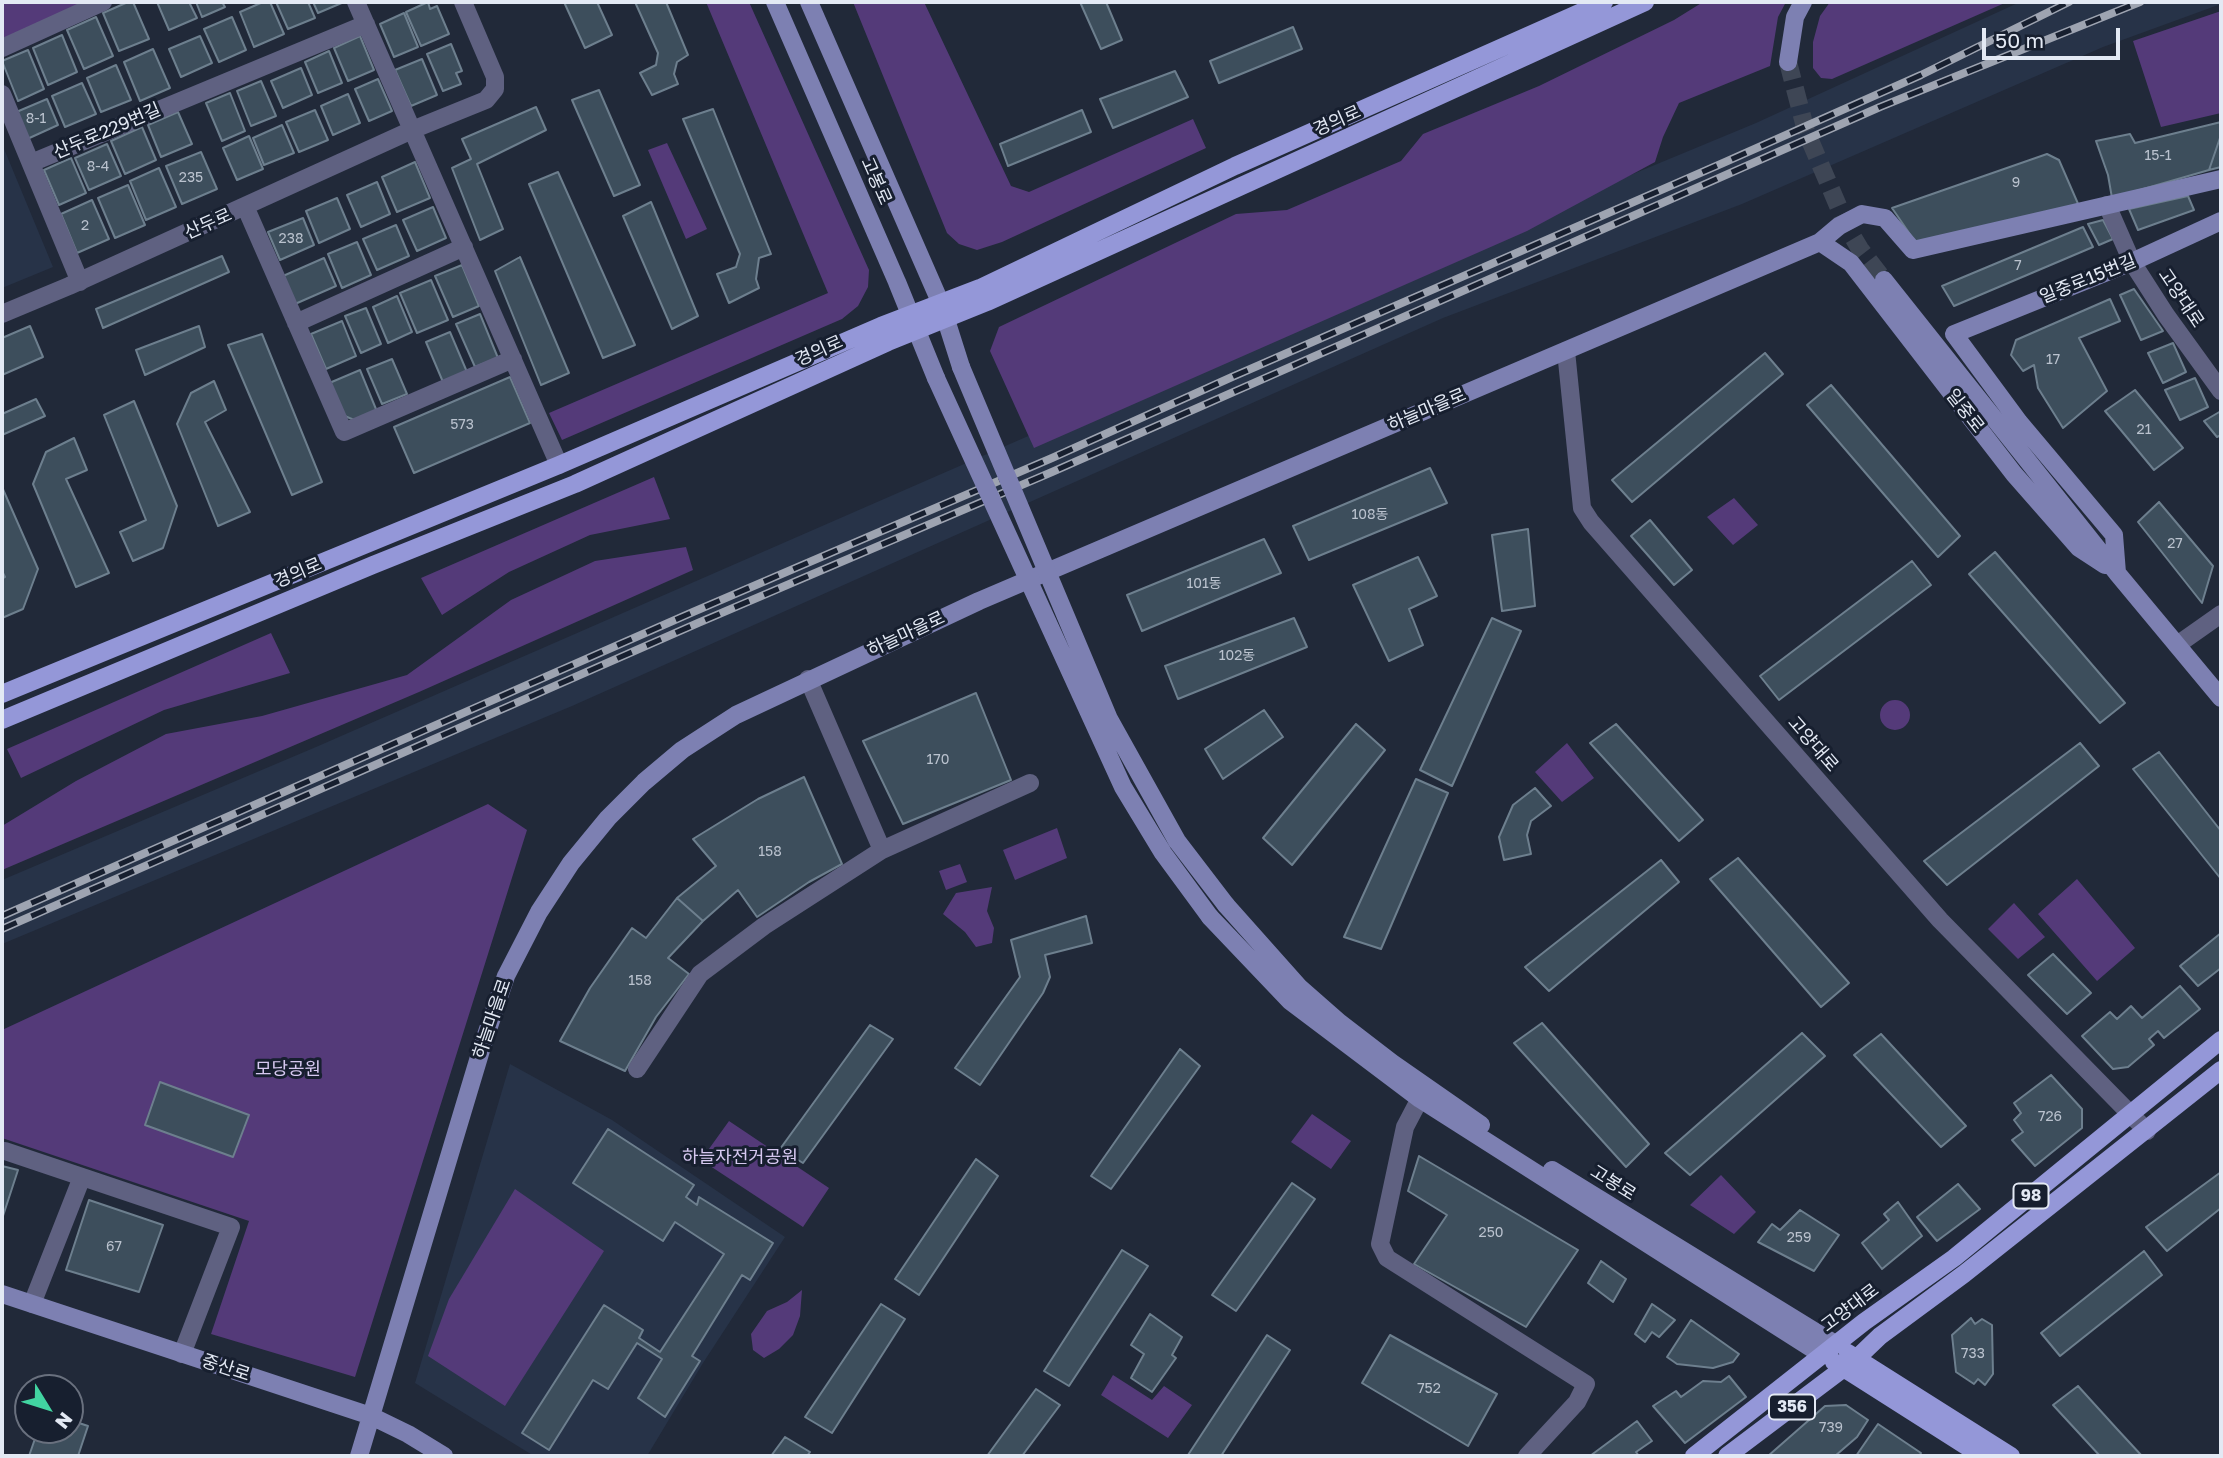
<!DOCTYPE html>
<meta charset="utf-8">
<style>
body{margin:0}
#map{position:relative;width:2223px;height:1458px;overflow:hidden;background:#212939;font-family:"Golos Text",sans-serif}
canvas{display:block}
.frame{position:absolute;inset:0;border:4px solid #e3e9f4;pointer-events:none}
.north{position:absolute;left:14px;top:1374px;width:70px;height:70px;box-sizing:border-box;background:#171f2f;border:2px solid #69707e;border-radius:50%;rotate:128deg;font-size:19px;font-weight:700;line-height:28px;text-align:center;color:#e3e9f4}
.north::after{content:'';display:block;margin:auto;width:24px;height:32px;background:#42d4a1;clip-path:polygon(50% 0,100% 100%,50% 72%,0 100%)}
.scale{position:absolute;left:1982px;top:28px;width:138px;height:32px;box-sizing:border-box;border:4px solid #e3e9f4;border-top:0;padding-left:9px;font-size:21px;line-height:24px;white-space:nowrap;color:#e3e9f4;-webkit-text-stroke:5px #171f2f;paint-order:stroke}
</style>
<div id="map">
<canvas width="2223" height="1458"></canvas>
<div class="frame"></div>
<div class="north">N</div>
<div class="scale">50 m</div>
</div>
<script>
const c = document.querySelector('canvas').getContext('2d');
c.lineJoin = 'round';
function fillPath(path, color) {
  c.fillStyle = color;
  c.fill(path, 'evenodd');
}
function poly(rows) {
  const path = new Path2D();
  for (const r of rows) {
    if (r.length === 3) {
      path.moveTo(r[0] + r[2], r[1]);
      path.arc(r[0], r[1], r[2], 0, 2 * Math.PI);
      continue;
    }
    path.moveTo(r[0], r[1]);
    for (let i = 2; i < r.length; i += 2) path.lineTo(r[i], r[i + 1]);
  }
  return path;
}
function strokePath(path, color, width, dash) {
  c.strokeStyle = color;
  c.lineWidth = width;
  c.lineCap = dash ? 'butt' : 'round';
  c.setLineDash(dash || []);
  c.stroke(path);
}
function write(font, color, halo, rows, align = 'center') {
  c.font = font + ' "Golos Text","Noto Sans KR",sans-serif';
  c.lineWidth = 6;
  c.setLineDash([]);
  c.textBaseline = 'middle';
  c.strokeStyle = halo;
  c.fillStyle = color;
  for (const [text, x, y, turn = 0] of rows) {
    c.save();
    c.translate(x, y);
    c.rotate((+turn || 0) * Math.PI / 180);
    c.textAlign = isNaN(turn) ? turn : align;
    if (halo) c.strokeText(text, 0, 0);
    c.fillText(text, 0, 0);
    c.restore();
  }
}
fillPath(poly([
 [2020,2,2221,2,2221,4,2103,47,1742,204,1443,318,572,706,2,944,2,880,316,747,1539,213,1756,123],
 [2,144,53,267,2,288],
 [510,1064,612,1120,785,1237,703,1363,647,1456,534,1456,415,1383]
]), '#273348');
fillPath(poly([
 [2,2,84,2,2,39],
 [706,2,749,2,869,270,868,287,858,306,842,319,562,440,549,413,828,293],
 [853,2,924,2,1011,186,1029,192,1193,119,1206,148,1002,242,977,250,959,244,947,233],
 [1703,2,1786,2,1778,17,1770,66,1679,103,1663,137,1655,162,1527,231,1034,448,990,351,999,327,1236,214,1287,210,1401,161,1423,134,1539,86,1674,20],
 [1830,2,2007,2,1832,79,1821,78,1813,68,1813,42,1820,16],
 [2221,11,2221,113,2161,127,2133,41],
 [667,143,707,229,686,239,648,150],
 [654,477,670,519,590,535,509,572,442,615,421,578],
 [1734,498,1758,525,1733,545,1707,517],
 [686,547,693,570,419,692,2,870,2,826,76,781,166,734,262,716,407,675,511,600,595,561],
 [271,633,290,673,164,710,21,778,7,749],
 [1895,715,15],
 [1567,743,1594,778,1562,802,1535,772],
 [488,804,527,830,355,1377,211,1334,249,1221,2,1138,2,1030],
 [1057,828,1067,858,1015,880,1003,850],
 [960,864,967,882,946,890,939,871],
 [2077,879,2135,948,2097,981,2038,914],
 [992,887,987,911,994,928,992,943,976,947,965,932,943,914,956,893],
 [2014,903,2045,937,2018,959,1988,929],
 [1312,1114,1351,1141,1331,1169,1291,1142],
 [729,1121,829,1188,803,1227,701,1160],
 [1721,1175,1756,1212,1734,1234,1690,1205],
 [515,1189,604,1251,505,1406,428,1356,449,1299],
 [802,1290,800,1316,793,1335,779,1349,764,1358,753,1350,751,1334,767,1311,787,1302],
 [1113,1375,1152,1400,1164,1386,1192,1405,1168,1438,1101,1395]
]), '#543a79');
const building = poly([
 [128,2,133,2,149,39,119,51,103,13,128,2],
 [157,2,189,2,197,18,169,30,157,2],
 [196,2,222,2,225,7,202,17,196,2],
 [263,2,270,2,284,34,254,47,240,12,263,2],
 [276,2,308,2,315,18,288,29,276,2],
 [313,2,344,2,318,13,313,2],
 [428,2,430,9,437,6,449,34,421,46,406,12,428,2],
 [564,2,597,2,612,35,585,48,564,2],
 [635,2,666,2,688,55,677,62,674,74,678,84,652,95,640,73,656,65,658,53,635,2],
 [1080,2,1106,2,1122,40,1101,49,1080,2],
 [404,13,418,47,394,57,380,24,404,13],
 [96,17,113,56,84,69,67,30,96,17],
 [232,17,246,50,219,62,204,29,232,17],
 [1293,27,1302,49,1219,83,1210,61,1293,27],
 [62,35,77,72,48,85,33,48,62,35],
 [200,36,212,63,181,77,169,49,200,36],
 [360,36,374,70,348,81,334,48,360,36],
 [451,44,462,71,456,73,461,84,443,91,427,54,451,44],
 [153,49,170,88,140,101,124,62,153,49],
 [28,50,44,89,18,101,2,61,28,50],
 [329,51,342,83,318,93,305,62,329,51],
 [422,59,437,95,411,106,395,70,422,59],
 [116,65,131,100,101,112,87,78,116,65],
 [301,68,312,95,283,108,271,81,301,68],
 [1175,71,1188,97,1113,128,1100,99,1175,71],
 [378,79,392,111,369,121,355,89,378,79],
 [261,81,276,116,251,126,237,91,261,81],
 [82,83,96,114,65,127,52,96,82,83],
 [599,90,640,185,614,196,572,100,599,90],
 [230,93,245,131,222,141,206,103,230,93],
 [348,94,360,123,333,135,321,106,348,94],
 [47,99,58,125,25,140,14,113,47,99],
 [536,107,546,130,477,164,503,229,480,240,452,168,471,159,462,139,536,107],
 [713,109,771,254,759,258,756,279,759,288,729,303,717,274,736,267,740,254,683,119,713,109],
 [315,110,328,140,299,152,286,122,315,110],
 [1082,110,1091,132,1008,166,1000,144,1082,110],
 [178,112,192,144,161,157,148,125,178,112],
 [2221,122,2221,135,2209,170,2112,198,2108,175,2096,141,2130,134,2135,143,2221,122],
 [282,125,294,153,264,165,253,138,282,125],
 [142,127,156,160,125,174,111,141,142,127],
 [2221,135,2221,167,2209,170,2221,135],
 [249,136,263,169,237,180,223,148,249,136],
 [107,144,121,176,89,190,75,158,107,144],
 [201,152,217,189,182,204,166,166,201,152],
 [2047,154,2059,160,2079,206,1916,243,1892,208,2047,154],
 [71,158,86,193,59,205,44,170,71,158],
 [415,162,430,198,397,212,382,177,415,162],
 [159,168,176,207,146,220,130,181,159,168],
 [558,172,635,345,603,358,529,184,558,172],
 [377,182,390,214,361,227,347,195,377,182],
 [128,185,145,225,115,238,98,198,128,185],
 [2188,196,2194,210,2138,230,2129,209,2188,196],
 [337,198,350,229,319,243,306,211,337,198],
 [92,200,109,239,77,253,61,214,92,200],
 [651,202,698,316,672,329,623,216,651,202],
 [433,207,446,238,417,251,403,220,433,207],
 [303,218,314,245,280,260,268,232,303,218],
 [2103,220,2113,239,2099,245,2088,224,2103,220],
 [396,225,409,256,377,270,363,239,396,225],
 [2083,227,2093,247,1954,306,1942,286,2083,227],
 [357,242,371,275,342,288,328,254,357,242],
 [222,256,229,272,103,328,96,309,222,256],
 [520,257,569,373,541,385,495,271,520,257],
 [324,258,336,286,295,304,283,276,324,258],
 [462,265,479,306,453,317,435,276,462,265],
 [431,280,448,320,417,333,400,293,431,280],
 [2134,289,2163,331,2141,340,2120,295,2134,289],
 [397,296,412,332,388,343,373,307,397,296],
 [2110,299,2120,321,2079,338,2107,391,2063,428,2038,388,2034,365,2023,371,2011,355,2016,340,2110,299],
 [366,308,381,344,361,353,345,316,366,308],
 [480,314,498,358,475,367,456,324,480,314],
 [342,321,356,356,326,369,311,334,342,321],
 [30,326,43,357,2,375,2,338,30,326],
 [199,326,205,347,145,375,136,350,199,326],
 [450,332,467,372,443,382,426,342,450,332],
 [262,334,322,482,292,495,228,345,262,334],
 [2173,343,2186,372,2163,383,2148,353,2173,343],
 [1765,353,1783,374,1632,502,1612,480,1765,353],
 [392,359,407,394,382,404,367,369,392,359],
 [360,370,378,414,359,422,340,414,327,384,360,370],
 [510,377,530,423,414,473,394,427,510,377],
 [2195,378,2208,407,2180,420,2165,390,2195,378],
 [214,381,226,410,205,422,250,512,218,526,177,424,191,393,214,381],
 [1831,385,1960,536,1938,557,1807,405,1831,385],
 [2135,390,2183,448,2154,470,2105,411,2135,390],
 [36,399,45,416,2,435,2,414,36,399],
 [134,401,177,506,163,548,133,561,120,532,146,520,104,415,134,401],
 [2221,411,2221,435,2217,437,2204,421,2221,411],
 [74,438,87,470,66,479,109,573,76,587,33,484,46,452,74,438],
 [1430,468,1447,503,1309,560,1293,526,1430,468],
 [2,487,38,569,23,609,2,618,2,579,5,577,2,571,2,487],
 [2159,502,2213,566,2202,603,2138,522,2159,502],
 [1650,520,1692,570,1674,585,1631,536,1650,520],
 [1528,529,1535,606,1502,611,1492,535,1528,529],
 [1264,539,1281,573,1142,631,1127,595,1264,539],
 [1995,552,2125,703,2100,723,1969,574,1995,552],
 [1418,557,1437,596,1409,609,1423,645,1389,661,1353,585,1418,557],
 [1912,561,1931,585,1779,700,1760,676,1912,561],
 [1294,618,1307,647,1178,699,1165,666,1294,618],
 [1492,618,1521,631,1452,786,1420,770,1492,618],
 [976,693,1011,780,903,824,863,741,976,693],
 [1264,710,1283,737,1223,779,1205,749,1264,710],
 [1356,724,1385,750,1292,865,1263,838,1356,724],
 [1616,724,1703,820,1679,841,1590,743,1616,724],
 [2080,743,2099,766,1947,885,1924,861,2080,743],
 [2159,752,2221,831,2221,879,2133,769,2159,752],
 [804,777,842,864,809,882,757,917,738,890,703,921,677,898,716,866,693,839,758,799,804,777],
 [1416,779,1448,793,1381,949,1344,937,1416,779],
 [1535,788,1551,806,1531,821,1527,835,1531,854,1504,860,1499,837,1513,805,1535,788],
 [1738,858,1849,983,1821,1007,1710,879,1738,858],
 [1661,860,1679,882,1549,991,1525,967,1661,860],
 [677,898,703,921,668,958,689,974,656,1017,625,1071,560,1041,590,988,632,928,646,938,677,898],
 [1086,916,1092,943,1045,955,1050,977,1043,993,980,1085,955,1068,1020,977,1011,940,1086,916],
 [2221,933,2221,968,2198,986,2180,966,2221,933],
 [2053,954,2091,993,2067,1014,2028,975,2053,954],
 [2180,986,2200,1009,2164,1038,2158,1031,2149,1039,2154,1045,2128,1067,2113,1069,2082,1036,2110,1012,2117,1019,2131,1006,2142,1018,2180,986],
 [1542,1023,1649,1144,1626,1167,1514,1043,1542,1023],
 [870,1025,893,1039,803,1163,780,1149,870,1025],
 [1802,1033,1825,1056,1690,1175,1665,1153,1802,1033],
 [1881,1034,1966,1126,1941,1147,1854,1055,1881,1034],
 [1180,1049,1200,1066,1111,1189,1091,1176,1180,1049],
 [2051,1075,2082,1109,2082,1128,2035,1166,2012,1140,2023,1132,2014,1120,2021,1113,2014,1103,2051,1075],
 [160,1082,249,1115,233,1157,145,1125,160,1082],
 [608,1129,694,1185,686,1197,697,1205,699,1197,773,1243,750,1280,742,1275,692,1356,700,1361,665,1417,638,1398,662,1359,637,1343,608,1389,593,1380,549,1450,522,1433,604,1305,643,1330,639,1338,660,1352,724,1254,675,1222,663,1241,573,1183,608,1129],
 [1419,1156,1578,1250,1526,1327,1414,1264,1447,1215,1408,1191,1419,1156],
 [976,1159,998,1176,919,1295,895,1279,976,1159],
 [2,1166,18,1170,2,1219,2,1166],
 [2221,1172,2221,1208,2167,1251,2146,1227,2221,1172],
 [1292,1183,1315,1199,1236,1311,1212,1295,1292,1183],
 [1958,1184,1980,1209,1937,1241,1917,1217,1958,1184],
 [89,1200,163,1225,139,1292,66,1270,89,1200],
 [1898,1202,1922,1236,1882,1269,1862,1243,1889,1220,1884,1214,1898,1202],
 [1800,1210,1839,1235,1814,1271,1758,1242,1772,1224,1780,1230,1800,1210],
 [1122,1250,1148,1266,1069,1386,1044,1371,1122,1250],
 [2144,1251,2162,1275,2060,1356,2041,1333,2144,1251],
 [1601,1261,1626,1279,1613,1302,1588,1283,1601,1261],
 [881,1304,905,1319,832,1433,805,1417,881,1304],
 [1652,1304,1675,1320,1659,1337,1652,1332,1645,1342,1635,1334,1652,1304],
 [1150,1314,1182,1337,1172,1355,1176,1358,1152,1392,1131,1378,1144,1354,1131,1345,1150,1314],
 [1971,1318,1975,1324,1982,1319,1992,1325,1993,1374,1985,1385,1978,1379,1974,1384,1956,1372,1952,1335,1971,1318],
 [1691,1320,1739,1354,1733,1362,1713,1368,1677,1364,1667,1357,1691,1320],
 [1267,1335,1290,1350,1221,1456,1188,1455,1267,1335],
 [1390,1335,1497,1394,1468,1446,1362,1383,1390,1335],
 [1729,1376,1746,1397,1685,1443,1653,1406,1676,1391,1681,1397,1703,1381,1721,1382,1729,1376],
 [2078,1386,2117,1429,2142,1456,2100,1456,2053,1405,2078,1386],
 [1036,1389,1060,1405,1022,1456,987,1456,1036,1389],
 [1846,1405,1868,1420,1857,1437,1835,1456,1768,1456,1825,1406,1846,1405],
 [70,1420,88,1426,78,1456,29,1456,38,1430,70,1430,70,1420],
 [1637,1421,1652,1441,1636,1452,1639,1456,1590,1456,1637,1421],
 [1878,1424,1921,1453,1919,1456,1856,1456,1878,1424],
 [785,1437,810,1452,807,1456,771,1456,785,1437]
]);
fillPath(building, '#3d4e5c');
strokePath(building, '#6d7f8e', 2);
strokePath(poly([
 [1788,62,1806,131,1848,229,1860,249,1884,280]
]), '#3e4655', 18, [18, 9]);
strokePath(poly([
 [356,2,559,465],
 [2,48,103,2],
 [2,94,80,282],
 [31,163,366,24],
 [2107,205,2132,262,2166,315,2221,391],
 [245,206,344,432,513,359],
 [2,314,69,286,412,130,486,100,495,89,495,77,463,2],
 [296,323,464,247],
 [1566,351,1582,508,1591,522,1940,920,2147,1131],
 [2177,645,2221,614],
 [808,679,882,850],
 [637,1069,700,974,764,926,882,850,1030,783],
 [1426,1087,1405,1127,1380,1244,1387,1258,1586,1384,1577,1402,1527,1456],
 [5,1151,231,1227,182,1354],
 [32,1304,82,1177]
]), '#5f6181', 18);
strokePath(poly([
 [775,2,897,282,936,378],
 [809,2,941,304,961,367],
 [1788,62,1795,17,1803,2],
 [1820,242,1851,263,2014,474,2079,548,2105,565],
 [1884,280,2117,573,2221,698],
 [2117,573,2114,535,2019,422,1954,334,2132,262,2221,221],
 [1226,905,1299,987,1340,1023,1392,1063,1481,1125],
 [1210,917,1290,1001,1420,1099,1822,1355],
 [1552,1170,1835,1344],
 [2,1294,371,1416,408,1434,444,1456],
 [359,1456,482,1047,506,976,539,912,571,863,608,818,644,782,682,750,736,715,979,601,1820,242,1839,226,1862,214,1885,218,1913,250,2221,179]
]), '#7d80b2', 18);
strokePath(poly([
 [2,694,559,465,881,326,980,288,1235,166,1604,2],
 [2,720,373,565,575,484,888,342,987,302,1645,2],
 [1848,1353,2011,1456],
 [1834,1362,1982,1456],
 [1694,1456,1864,1322,1954,1258,2221,1040],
 [1727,1456,1857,1358,1880,1336,1964,1274,2221,1070]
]), '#9497d8', 18);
const rail = poly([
 [2,916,693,612,1052,458,1232,377,1723,163,1921,75,2069,2],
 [2,929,698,623,1052,472,1880,107,2140,2]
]);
strokePath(rail, '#9ea4b1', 8);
strokePath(rail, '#171f2f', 5, [16]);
strokePath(poly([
 [961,367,1109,719,1177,841,1226,905],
 [936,378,1123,787,1163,853,1210,917]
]), '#7d80b2', 18);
write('14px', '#bac2ce', null, [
 ["8-1",36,119],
 ["15-1",2158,156],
 ["8-4",98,167],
 ["235",191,178],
 ["9",2016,183],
 ["2",85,226],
 ["238",291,239],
 ["7",2018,266],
 ["17",2053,360],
 ["573",462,425],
 ["21",2144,430],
 ["108동",1370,515],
 ["27",2175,544],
 ["101동",1204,584],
 ["102동",1237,656],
 ["170",938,760],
 ["158",770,852],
 ["158",640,981],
 ["726",2050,1117],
 ["250",1491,1233],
 ["259",1799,1238],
 ["67",114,1247],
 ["733",1973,1354],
 ["752",1429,1389],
 ["739",1831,1428]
]);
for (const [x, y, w] of [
 [2031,1196,35],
 [1792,1407,46]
]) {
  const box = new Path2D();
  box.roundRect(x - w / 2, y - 12.5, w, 25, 5);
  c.fillStyle = '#171f2f';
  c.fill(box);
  strokePath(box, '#e3e9f4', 2);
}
write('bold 16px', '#e3e9f4', null, [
 ["98",2031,1196],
 ["356",1792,1407]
]);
write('18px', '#e3e9f4', '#171f2f', [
 ["경의로",1337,121,-24],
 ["산두로229번길",107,131,-23],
 ["고봉로",876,181,66],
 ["산두로",208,224,-24],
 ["일중로15번길",2088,279,-22],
 ["고양대로",2181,298,56],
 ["경의로",819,351,-24],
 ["하늘마을로",1427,410,-23],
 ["일중로",1965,411,52],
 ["경의로",298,573,-23],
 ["하늘마을로",906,634,-25],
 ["고양대로",1813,744,49],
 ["하늘마을로",492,1019,-71],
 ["고봉로",1613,1183,32],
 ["고양대로",1850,1308,-37],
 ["중산로",226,1368,18]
]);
write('18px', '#d6c8f0', '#171f2f', [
 ["모당공원",288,1069],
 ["하늘자전거공원",740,1157]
]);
</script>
